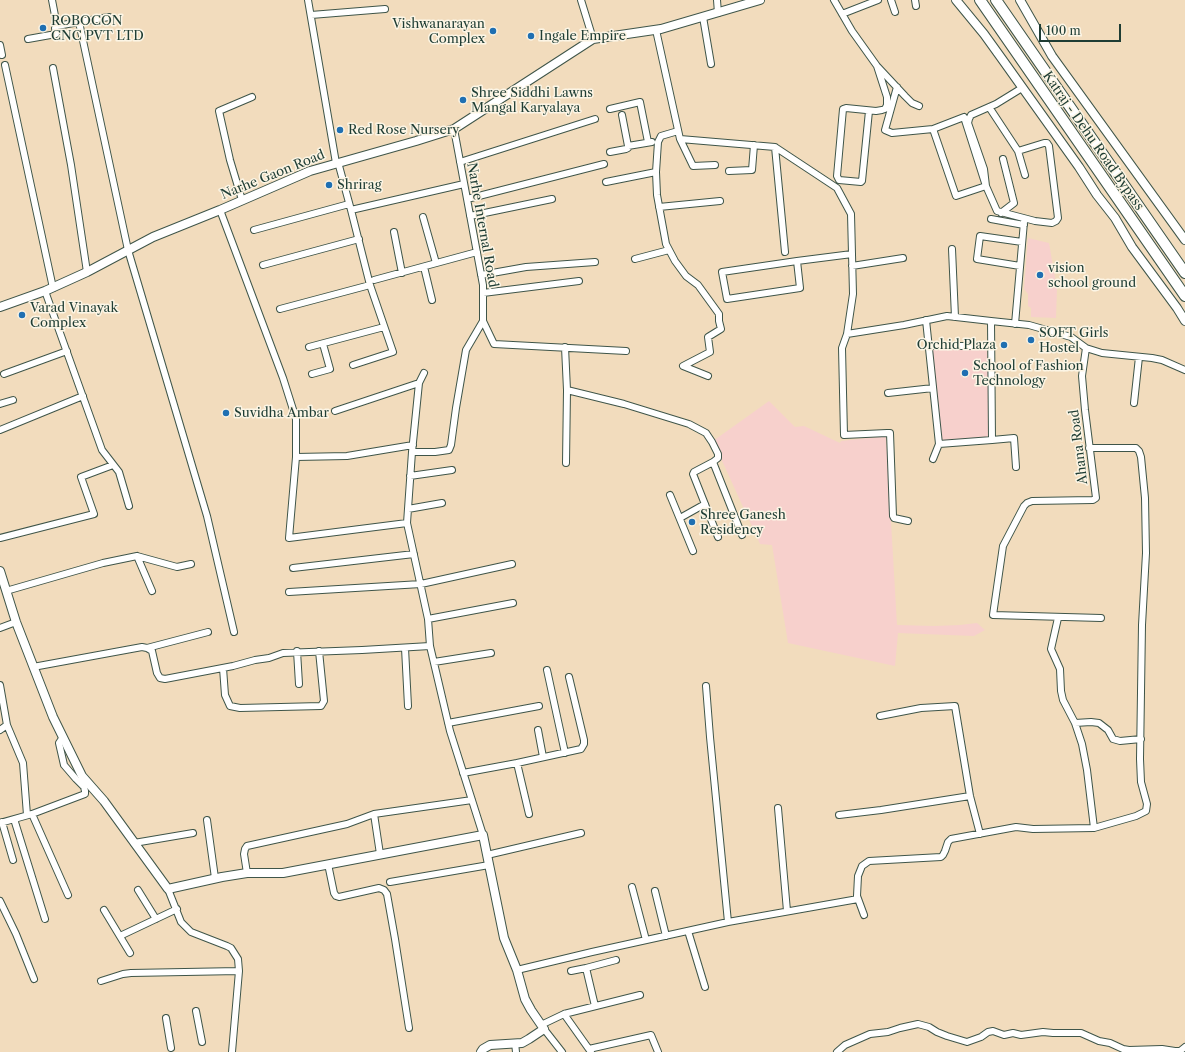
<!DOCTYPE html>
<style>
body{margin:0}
#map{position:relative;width:1185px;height:1052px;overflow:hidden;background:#f2dcbd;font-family:"Libre Caslon Text",serif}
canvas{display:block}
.scale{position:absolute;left:1039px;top:24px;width:82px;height:18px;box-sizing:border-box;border:2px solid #1f3d34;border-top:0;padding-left:5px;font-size:12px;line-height:14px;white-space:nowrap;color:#1f3d34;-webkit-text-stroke:3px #fcf5e5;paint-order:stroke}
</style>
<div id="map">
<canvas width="1185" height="1052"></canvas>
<div class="scale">100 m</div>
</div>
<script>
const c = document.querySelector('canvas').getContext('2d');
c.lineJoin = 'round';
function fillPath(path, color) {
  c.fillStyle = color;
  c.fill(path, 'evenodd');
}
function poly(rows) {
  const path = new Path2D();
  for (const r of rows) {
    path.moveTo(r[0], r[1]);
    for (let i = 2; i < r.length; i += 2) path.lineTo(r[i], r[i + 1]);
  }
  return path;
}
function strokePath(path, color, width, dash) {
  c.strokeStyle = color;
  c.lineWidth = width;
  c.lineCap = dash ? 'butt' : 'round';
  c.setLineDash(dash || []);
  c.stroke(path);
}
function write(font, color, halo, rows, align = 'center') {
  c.font = font + ' "Libre Caslon Text",serif';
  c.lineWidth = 3;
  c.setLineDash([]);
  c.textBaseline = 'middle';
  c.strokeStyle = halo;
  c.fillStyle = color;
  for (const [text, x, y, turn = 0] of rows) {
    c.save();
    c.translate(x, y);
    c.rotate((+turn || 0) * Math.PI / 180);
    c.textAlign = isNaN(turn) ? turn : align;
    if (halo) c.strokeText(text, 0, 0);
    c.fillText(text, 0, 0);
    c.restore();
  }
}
fillPath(poly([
 [1028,238,1049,243,1057,289,1056,318,1031,317,1031,308,1028,306,1028,294,1024,289],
 [987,343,990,444,941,446,931,344],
 [769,401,795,427,804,426,840,443,841,441,886,436,897,625,934,626,960,625,977,623,985,630,974,636,898,633,895,666,788,643,772,545,760,544,713,441]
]), '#f7d0cc');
const minor = poly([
 [308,0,336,163],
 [581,0,593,39],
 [717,0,718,13],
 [834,0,852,31,877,66,905,96,912,103,919,106],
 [891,0,895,12],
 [915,0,916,6],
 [842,14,878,0],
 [311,15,385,9],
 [703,17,711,64],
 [79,22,109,17],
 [57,26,79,22,128,250,207,516,234,632],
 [656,30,680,139,775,147,837,188,851,214,853,294,847,334,842,348,844,435,887,433,890,433,893,516,894,518,908,521],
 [28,39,56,34,55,28,57,26,52,0],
 [0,45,2,55],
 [5,65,53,288],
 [53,68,71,165,87,272],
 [897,87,885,130,892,133,933,129],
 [1022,88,996,104,971,115,969,119,968,123,984,169,986,186,997,211,1035,221,1052,223,1056,221,1058,218,1049,146,1047,143,1044,143,1018,151,1025,175],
 [989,107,1018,151],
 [610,109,640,102,648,142],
 [869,111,862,181,861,182,839,180,837,176,843,109,846,108,876,111,882,110,885,109,887,105,887,97,877,66],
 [622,115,628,146,652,142],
 [964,117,986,186,956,196,933,129,964,117],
 [678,131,661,136,658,142,656,172,657,195,666,244,675,261,686,276,698,285,719,314,719,321,721,329,708,337,710,352,683,366,708,376],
 [680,139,693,166,715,165],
 [775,147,785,252],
 [610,152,626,149,628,148,628,146],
 [338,162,351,210,370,285,393,352,353,365],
 [460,162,595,119],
 [729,171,752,170,754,145],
 [606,182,656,172],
 [467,199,604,164],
 [242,200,230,160,219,111,252,97],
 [659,207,720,201],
 [220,210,283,378,296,419,296,457,289,538,407,523],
 [351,210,464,184],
 [1001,213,1014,203,1003,159],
 [470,216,552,199],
 [423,217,436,263],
 [991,219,1024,225],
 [254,230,349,204],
 [394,232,402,273],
 [952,249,955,317],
 [635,259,669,250],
 [797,261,800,288,727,299,722,272,797,261,852,254],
 [263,265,359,239],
 [852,266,903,258],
 [1020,266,977,259,980,236,1022,242],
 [424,267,432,300],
 [481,275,526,267,595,262],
 [374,280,477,252],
 [45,291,102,450,119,472,129,506],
 [483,293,579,281],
 [280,309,370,285],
 [926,320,939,444,933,459],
 [483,321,494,344,626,351],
 [991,321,992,440,1014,438,1016,467],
 [1015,324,1024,222],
 [847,334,904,325,947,316,991,321,1029,325,1071,337,1086,348,1102,353,1152,358,1162,360,1185,370],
 [929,346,991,346],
 [309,347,384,327],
 [565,347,567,390,624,404,689,424,706,433,712,442,718,454,718,458,713,462,694,472,693,474,718,537],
 [1086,348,1082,376,1085,410,1096,498,1093,500,1032,501,1027,503,1024,506,1003,546,993,615,1101,618],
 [424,373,419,383,412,452,407,523,428,619,430,646,450,731,483,835],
 [4,374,67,351],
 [312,374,330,369,323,344],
 [888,393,933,388],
 [1134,403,1139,357],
 [0,404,13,400],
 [335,411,419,383],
 [0,430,83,396],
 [939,444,992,440],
 [412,452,435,452,449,450,451,445,456,408,466,350,483,321,483,285,454,129],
 [296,457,347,456,413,445],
 [713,462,742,535],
 [566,463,567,390],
 [410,476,452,470],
 [670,495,693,551],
 [408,509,442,503],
 [680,518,705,504],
 [0,538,94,514,81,477,113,465],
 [137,556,152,591],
 [293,568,414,554],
 [6,591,103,563,137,556,177,567,191,564],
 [289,592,421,584,512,564],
 [1058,618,1051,649,1060,669,1061,691,1063,700,1075,723,1082,744,1087,770,1094,828],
 [428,619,513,603],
 [0,628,16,622],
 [147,648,208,632],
 [405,648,408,706],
 [297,651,299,684],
 [434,662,491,653],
 [33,667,142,647,147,648,152,651,157,673,160,678,165,679,233,666,255,660,269,658,283,653,362,650,430,646],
 [223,668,225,695,230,706,240,708,321,706,324,701,319,651],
 [547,670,565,753],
 [0,685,7,725,0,730],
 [706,686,710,737,728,922],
 [880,716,921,708,955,706,970,796,980,834],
 [448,723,539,706],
 [1075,723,1091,722,1099,723,1108,730,1113,739,1120,741,1141,739],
 [7,725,23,763,27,815],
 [538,730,543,757],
 [517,763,529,814],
 [463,773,517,763,581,749,584,744,584,740,569,677],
 [778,808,787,911],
 [32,814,85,794,85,791,84,787,76,779,64,765,59,743,63,737],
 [374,814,380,854],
 [839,815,881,810,970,796],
 [14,819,45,919],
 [207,820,215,878],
 [2,822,13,860],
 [0,823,32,814,68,895],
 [134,843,193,833],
 [487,855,581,833],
 [328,864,334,893,336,896,339,897,379,888,384,890,387,894,395,939,409,1028],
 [247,873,244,854,245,849,247,846,347,824,374,814,472,800],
 [390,882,489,865],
 [632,887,646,940],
 [168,889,181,922,191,932,227,946,231,948,238,959,239,971,232,1052],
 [138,890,156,919],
 [655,891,666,936],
 [0,901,16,934,34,979],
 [104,910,130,953],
 [864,915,857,896,858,876,862,866,869,861,941,857,943,855,945,851,948,842,951,839,1016,827,1033,829,1094,828,1136,816,1146,811,1147,804,1141,782,1140,759,1142,625,1146,553,1145,498,1141,457,1139,451,1136,448,1089,448],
 [688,931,705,987],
 [120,936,177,909],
 [517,970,592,952,728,922,858,899],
 [571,971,586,968],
 [101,981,123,974,131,973,239,971],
 [595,1006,586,968,616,960],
 [196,1011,202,1042],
 [564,1014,591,1052],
 [166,1018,171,1048],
 [541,1025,564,1014,640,995],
 [544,1029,562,1052],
 [515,1043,516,1052],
 [589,1049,651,1035,658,1052],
 [837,1052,845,1045,870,1034,888,1032,900,1028,918,1024,929,1027,937,1032,947,1036,967,1042,981,1037,988,1032,993,1031,1004,1035,1013,1033,1021,1035,1043,1032,1053,1033,1081,1033,1099,1041,1110,1043,1123,1049,1129,1050,1162,1049,1175,1051,1180,1051,1185,1047]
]);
const tertiary = poly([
 [956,0,984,34,1002,59,1079,167,1097,195,1115,218,1132,247,1177,308,1185,321],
 [1020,0,1052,56,1185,240],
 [0,307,45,291,87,272,153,237,220,210,310,171,416,141,454,129,593,39,661,29,760,0],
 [0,571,16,622,53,717,82,776,104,801,168,889,222,877,247,873,283,873,483,835,504,938,517,970,525,999,531,1010,544,1029,529,1039,522,1043,490,1045,483,1049,481,1052]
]);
const trunk = poly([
 [980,0,1185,296],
 [996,0,1185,273]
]);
strokePath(minor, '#3f5549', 8);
strokePath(tertiary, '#3f5549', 10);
strokePath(trunk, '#3f5549', 12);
strokePath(minor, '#fff', 6);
strokePath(tertiary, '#fff', 8);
strokePath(trunk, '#fff', 10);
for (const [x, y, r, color] of [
 [43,28,4,"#1f6fb2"],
 [493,31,4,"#1f6fb2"],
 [531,36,4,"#1f6fb2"],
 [463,100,4,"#1f6fb2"],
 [340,130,4,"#1f6fb2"],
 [329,185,4,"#1f6fb2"],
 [1040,275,4,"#1f6fb2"],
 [22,315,4,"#1f6fb2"],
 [1031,340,4,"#1f6fb2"],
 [1004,345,4,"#1f6fb2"],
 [965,373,4,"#1f6fb2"],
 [226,413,4,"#1f6fb2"],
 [692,522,4,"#1f6fb2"]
]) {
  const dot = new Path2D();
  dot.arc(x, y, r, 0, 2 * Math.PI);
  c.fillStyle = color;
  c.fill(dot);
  strokePath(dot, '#fcf5e5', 1.5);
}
write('13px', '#1f3d34', '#fcf5e5', [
 ["ROBOCON",51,21],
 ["CNC PVT LTD",51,36],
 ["Vishwanarayan",485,24,"right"],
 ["Complex",485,39,"right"],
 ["Ingale Empire",539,36],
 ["Shree Siddhi Lawns",471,93],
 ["Mangal Karyalaya",471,108],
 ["Red Rose Nursery",348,130],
 ["Shrirag",337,185],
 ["vision",1048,268],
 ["school ground",1048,283],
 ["Varad Vinayak",30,308],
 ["Complex",30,323],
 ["SOFT Girls",1039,333],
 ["Hostel",1039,348],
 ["Orchid Plaza",996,345,"right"],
 ["School of Fashion",973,366],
 ["Technology",973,381],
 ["Suvidha Ambar",234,413],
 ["Shree Ganesh",700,515],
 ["Residency",700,530]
], 'left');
write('13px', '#1f3d34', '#fcf5e5', [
 ["Katraj - Dehu Road Bypass",1093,141,55],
 ["Narhe Gaon Road",273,175,-22],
 ["Narhe Internal Road",482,225,80],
 ["Ahana Road",1079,447,-97]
]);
</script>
